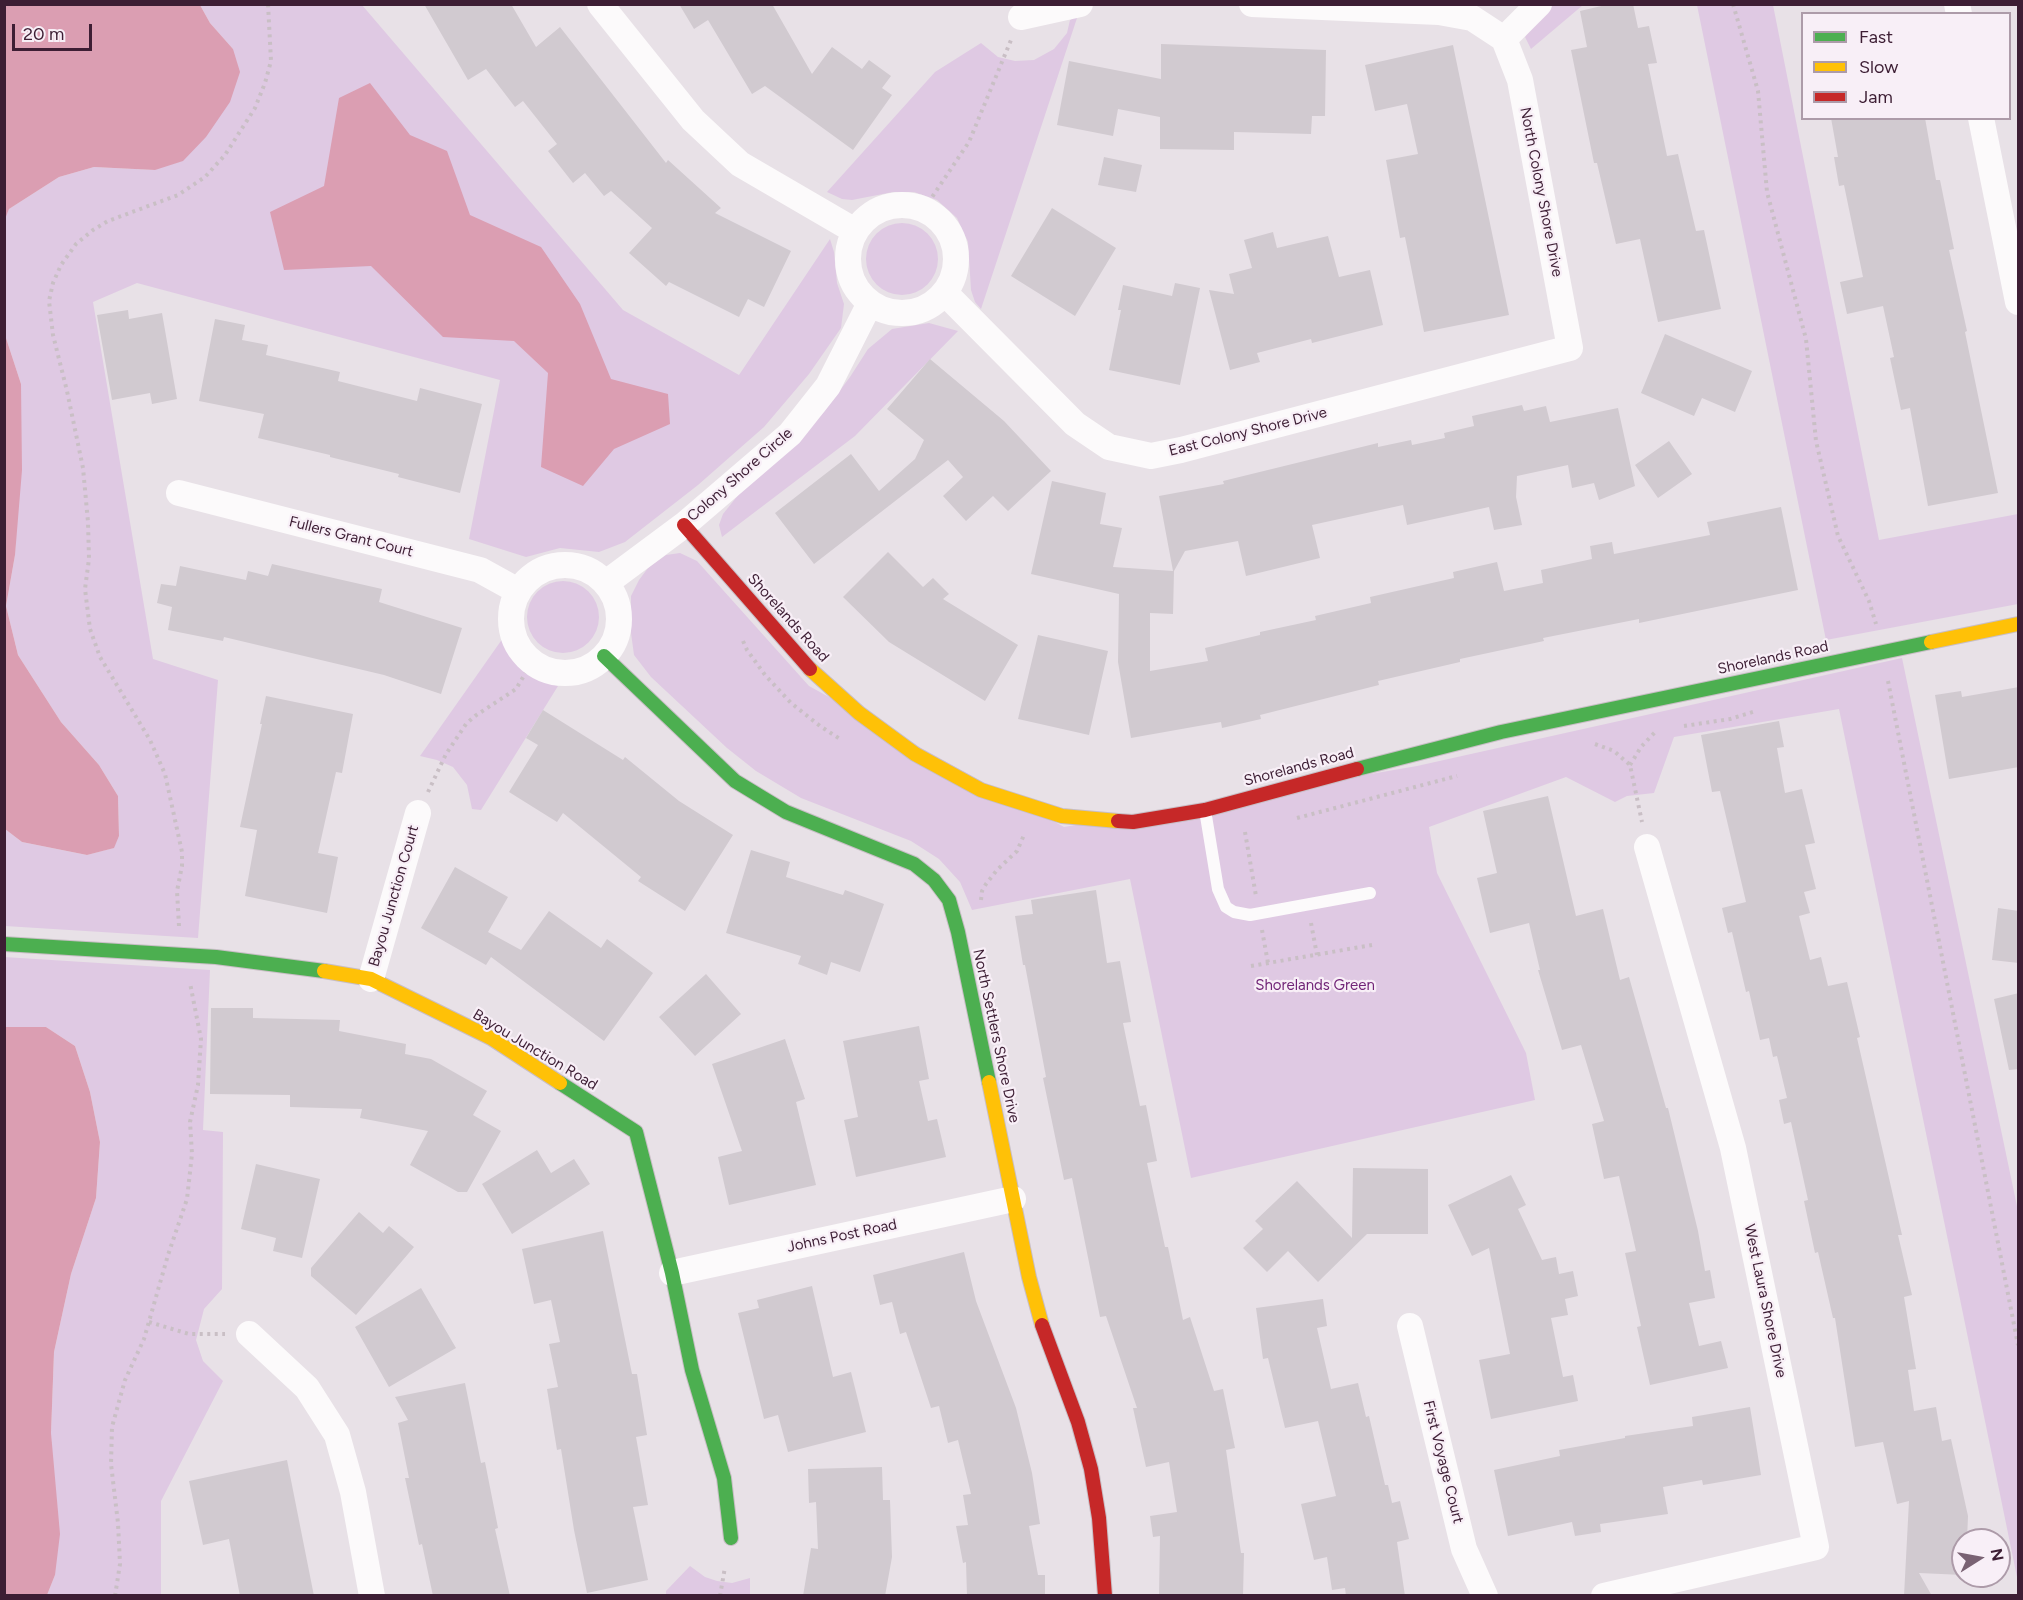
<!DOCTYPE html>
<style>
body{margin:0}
#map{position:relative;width:2023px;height:1600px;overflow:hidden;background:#e8e1e7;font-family:Figtree,sans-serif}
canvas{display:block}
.frame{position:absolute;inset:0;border:6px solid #3d1e34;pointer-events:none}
.legend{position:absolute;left:1801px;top:12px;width:210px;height:108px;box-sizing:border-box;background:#f8eff7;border:2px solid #ad9ba9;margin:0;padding:8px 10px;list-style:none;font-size:18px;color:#3d1e34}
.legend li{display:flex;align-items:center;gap:12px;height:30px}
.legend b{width:30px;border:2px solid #ad9ba9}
.north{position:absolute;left:1951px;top:1528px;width:60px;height:60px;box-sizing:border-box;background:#f8eff7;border:2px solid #ad9ba9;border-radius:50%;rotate:79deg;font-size:16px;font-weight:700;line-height:24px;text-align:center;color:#3d1e34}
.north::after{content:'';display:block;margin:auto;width:21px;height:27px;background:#796273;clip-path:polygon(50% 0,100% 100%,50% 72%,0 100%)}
.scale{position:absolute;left:12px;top:24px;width:80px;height:27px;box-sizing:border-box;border:3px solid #3d1e34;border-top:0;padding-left:8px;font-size:18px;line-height:21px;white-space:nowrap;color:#3d1e34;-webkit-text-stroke:4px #f8eff7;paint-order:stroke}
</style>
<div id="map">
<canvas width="2023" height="1600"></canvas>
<div class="frame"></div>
<ul class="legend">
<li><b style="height:8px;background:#4caf50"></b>Fast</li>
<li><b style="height:8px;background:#ffc107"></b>Slow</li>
<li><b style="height:8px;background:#c62828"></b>Jam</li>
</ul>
<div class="north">N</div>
<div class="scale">20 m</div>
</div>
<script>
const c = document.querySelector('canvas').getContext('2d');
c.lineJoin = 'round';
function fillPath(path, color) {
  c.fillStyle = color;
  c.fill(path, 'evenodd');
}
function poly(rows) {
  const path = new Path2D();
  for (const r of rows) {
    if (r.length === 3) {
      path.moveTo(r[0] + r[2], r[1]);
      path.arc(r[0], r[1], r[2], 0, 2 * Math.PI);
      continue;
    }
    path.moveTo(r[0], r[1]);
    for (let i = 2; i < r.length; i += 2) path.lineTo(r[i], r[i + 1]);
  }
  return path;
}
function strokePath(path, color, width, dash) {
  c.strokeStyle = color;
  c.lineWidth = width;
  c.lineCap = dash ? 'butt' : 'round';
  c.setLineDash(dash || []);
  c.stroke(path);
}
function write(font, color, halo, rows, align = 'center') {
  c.font = font + ' Figtree,sans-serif';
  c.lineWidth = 4.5;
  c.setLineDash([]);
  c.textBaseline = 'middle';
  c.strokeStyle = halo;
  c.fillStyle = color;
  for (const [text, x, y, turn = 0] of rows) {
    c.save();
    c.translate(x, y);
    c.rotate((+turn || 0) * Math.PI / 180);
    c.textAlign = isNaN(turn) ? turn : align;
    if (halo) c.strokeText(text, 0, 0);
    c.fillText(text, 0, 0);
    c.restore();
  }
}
fillPath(poly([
 [200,5,362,5,623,310,739,375,830,239,834,252,837,283,844,304,841,328,809,374,764,427,698,485,625,542,599,552,560,548,526,557,469,539,500,380,137,283,93,302,153,659,218,680,198,938,5,926,5,829,22,842,87,855,113,848,119,836,118,796,99,765,61,722,18,655,6,606,15,555,21,384,5,335,4,219,9,209,59,177,94,167,155,170,233,49,210,23],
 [1553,5,1583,5,1531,49,1525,37,1538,19],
 [1697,5,1773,5,1879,540,2018,514,2018,604,1826,640],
 [1078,15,981,309,975,302,971,290,968,242,957,218,937,200,914,192,893,192,852,200,842,199,827,192,935,72,981,43,998,57,1015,61,1034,60,1054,49,1067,33,1070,20],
 [902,259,36],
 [929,323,958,331,855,436,722,537,719,525,723,514,743,489,789,449,824,412,850,377,868,349,892,329],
 [680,553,697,561,809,686,1064,827,1417,766,1902,658,2018,1211,2018,1582,1839,709,1674,737,1654,793,1627,796,1615,802,1566,777,1429,827,1437,873,1526,1053,1535,1100,1191,1178,1130,879,972,910,960,882,939,859,911,841,801,798,756,771,727,748,651,677,634,655,631,633,631,596,639,580,648,568,666,555],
 [563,617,36],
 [503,638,509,653,522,669,540,680,558,686,481,810,472,809,467,785,453,767,437,760,420,756],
 [4,957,210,970,203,1130,223,1132,222,1289,204,1309,196,1340,203,1361,223,1381,161,1501,161,1595,47,1595,55,1575,51,1433,54,1352,71,1274,96,1198,100,1142,90,1092,75,1046,46,1027,5,1027],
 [690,1566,705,1577,717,1581,732,1583,750,1578,750,1595,666,1595,666,1591]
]), '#dfc9e3');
fillPath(poly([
 [5,4,200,5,210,23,233,49,240,72,230,102,206,137,183,161,155,170,94,167,59,177,9,209,5,219],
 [370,83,410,135,447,151,470,215,541,247,580,304,611,379,668,394,670,424,614,449,583,486,541,467,548,373,514,341,443,337,371,266,284,270,270,212,324,186,339,98],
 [5,335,21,384,22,470,15,555,6,606,18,655,61,722,99,765,118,796,119,836,114,848,87,855,22,842,5,829],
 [5,1027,46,1027,75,1046,90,1092,100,1142,96,1198,71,1274,54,1352,51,1433,60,1534,55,1575,47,1595,5,1595]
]), '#db9eb2');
fillPath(poly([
 [424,4,511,4,536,47,560,27,666,163,668,160,721,208,715,213,791,251,764,307,748,299,739,317,669,282,666,286,629,253,652,228,611,191,604,196,585,173,573,183,548,151,557,144,523,101,515,107,486,69,468,80],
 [679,4,772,4,812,74,832,47,862,69,869,60,891,76,882,88,892,95,853,150,765,86,752,94,708,20,694,29],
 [1610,4,1633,4,1638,28,1649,26,1657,63,1648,64,1667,156,1678,154,1696,231,1704,230,1721,309,1658,322,1640,239,1616,244,1597,163,1594,163,1571,50,1587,47,1580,11],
 [1161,44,1326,50,1325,116,1312,116,1311,134,1234,132,1234,150,1160,149,1160,117,1118,109,1113,136,1057,125,1069,61,1161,79],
 [1453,45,1509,315,1424,332,1405,237,1400,238,1386,160,1418,154,1407,104,1375,111,1365,65],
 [1831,118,1925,118,1936,180,1940,180,1954,249,1949,250,1967,331,1965,332,1998,493,1928,506,1910,408,1901,410,1890,358,1894,357,1883,306,1847,314,1840,282,1863,277,1844,185,1839,186,1834,157,1838,157],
 [1104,157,1142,165,1136,192,1098,185],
 [1052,208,1116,248,1075,316,1011,276],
 [1273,232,1277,248,1328,236,1339,277,1370,270,1383,325,1312,343,1311,339,1257,353,1260,362,1230,370,1209,290,1234,294,1229,274,1252,268,1244,240],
 [1175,283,1200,288,1180,385,1109,370,1121,310,1118,310,1123,285,1172,296],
 [128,310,129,319,162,313,177,399,152,404,150,393,112,400,97,315],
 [215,319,245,325,242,340,268,345,266,355,340,372,338,381,417,401,420,388,482,404,460,493,398,477,399,474,330,457,330,455,258,438,264,414,199,401],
 [1665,334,1752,371,1735,412,1702,398,1694,416,1641,393],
 [930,359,1004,421,1051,471,1008,511,993,496,966,521,943,496,963,477,948,460,814,564,775,513,851,454,879,491,915,459,924,440,887,409],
 [1522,405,1524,411,1546,406,1550,422,1618,408,1635,486,1599,500,1594,483,1572,488,1568,465,1517,476,1516,497,1522,525,1494,530,1489,507,1407,525,1403,505,1312,525,1320,558,1246,576,1238,541,1185,551,1174,571,1173,614,1150,613,1150,671,1208,661,1205,648,1260,635,1260,632,1316,620,1315,616,1371,603,1370,597,1454,578,1453,572,1497,562,1504,591,1543,583,1541,570,1592,559,1590,546,1612,542,1614,554,1710,535,1707,522,1781,507,1798,590,1639,623,1639,619,1543,638,1544,641,1460,659,1460,662,1378,681,1379,685,1260,715,1261,719,1222,728,1221,722,1131,738,1118,662,1119,594,1031,574,1052,481,1106,493,1100,524,1122,528,1113,567,1173,571,1159,496,1224,484,1223,481,1378,443,1378,447,1411,440,1412,445,1445,438,1444,433,1474,426,1472,416],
 [1669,441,1692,474,1658,498,1635,465],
 [888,552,923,587,933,578,949,594,943,599,1018,645,985,701,889,642,843,597],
 [272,564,382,589,379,602,462,628,441,694,384,675,224,637,223,641,168,630,172,607,157,603,161,584,176,586,180,566,246,580,248,571,268,576],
 [1038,635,1108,651,1089,735,1018,719],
 [2019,687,2019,767,1949,779,1935,695,1961,691,1962,697],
 [266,696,353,714,342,773,336,772,318,853,338,857,327,913,245,896,257,830,240,827,262,724,260,724],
 [543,710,623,760,625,757,679,801,733,835,685,911,638,881,641,877,563,813,557,822,509,792,538,745,526,738],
 [1779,721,1784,747,1777,748,1785,793,1802,789,1815,843,1805,845,1816,889,1804,892,1810,913,1799,916,1810,960,1821,957,1828,986,1847,982,1860,1037,1857,1038,1902,1235,1898,1235,1912,1295,1904,1297,1916,1369,1908,1370,1914,1411,1936,1407,1942,1441,1951,1439,1968,1516,1967,1540,1963,1540,1963,1575,1919,1573,1932,1596,1904,1596,1909,1501,1897,1504,1883,1442,1855,1447,1835,1318,1833,1318,1818,1252,1815,1253,1804,1201,1808,1200,1791,1122,1784,1124,1779,1100,1787,1098,1777,1056,1773,1057,1769,1038,1760,1040,1749,991,1746,992,1732,932,1728,933,1722,908,1746,902,1720,791,1712,792,1701,735],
 [1548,796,1576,916,1603,909,1620,980,1629,977,1666,1108,1668,1108,1698,1231,1705,1271,1710,1270,1715,1298,1689,1303,1699,1346,1721,1341,1728,1368,1650,1385,1637,1327,1641,1326,1625,1253,1636,1251,1619,1176,1604,1179,1592,1124,1604,1121,1581,1045,1562,1050,1538,970,1540,970,1529,923,1490,933,1477,878,1497,873,1483,811],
 [751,850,790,862,786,877,843,895,845,890,884,904,860,972,831,962,827,975,798,964,801,956,726,933],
 [455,867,508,897,488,932,521,950,549,911,601,948,607,939,653,973,604,1041,491,957,486,965,421,928],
 [1096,890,1107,963,1120,961,1131,1022,1123,1023,1140,1106,1146,1105,1157,1161,1147,1163,1165,1247,1168,1247,1183,1320,1190,1317,1214,1391,1223,1389,1235,1448,1226,1450,1241,1553,1244,1553,1243,1596,1159,1596,1160,1536,1153,1537,1150,1516,1177,1512,1169,1462,1146,1467,1133,1408,1137,1408,1106,1316,1100,1317,1072,1178,1064,1180,1043,1078,1046,1077,1025,965,1023,965,1015,916,1033,914,1031,900],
 [1998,908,2019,911,2019,963,1992,960],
 [706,974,741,1014,695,1056,659,1017],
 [2019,993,2019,1069,2009,1070,1994,999],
 [211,1008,253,1008,253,1018,340,1020,339,1031,406,1044,405,1054,431,1059,487,1091,473,1115,501,1131,467,1192,458,1192,410,1165,428,1131,360,1118,362,1109,290,1107,290,1095,210,1094],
 [919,1026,929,1079,919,1081,928,1121,937,1119,946,1157,856,1177,844,1120,858,1117,843,1041],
 [785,1039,805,1099,796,1102,816,1185,729,1205,718,1157,742,1151,712,1064],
 [537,1150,551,1173,574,1159,590,1184,512,1234,482,1184],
 [256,1164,320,1179,302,1258,273,1251,276,1238,241,1229],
 [1353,1168,1428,1169,1428,1234,1367,1234,1318,1282,1288,1251,1267,1272,1243,1248,1263,1229,1255,1221,1297,1181,1352,1238],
 [1511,1175,1526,1205,1518,1209,1542,1260,1556,1257,1559,1274,1573,1271,1578,1296,1565,1299,1568,1315,1551,1318,1563,1377,1573,1375,1578,1401,1491,1419,1479,1360,1510,1354,1489,1248,1472,1256,1448,1205],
 [359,1212,383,1233,389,1226,414,1247,356,1315,311,1276,311,1268],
 [603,1231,632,1374,637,1374,647,1435,636,1437,648,1505,633,1507,648,1580,587,1593,574,1530,561,1449,557,1450,547,1389,558,1387,549,1344,560,1342,551,1300,534,1304,522,1249],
 [964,1252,976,1301,1016,1408,1032,1473,1040,1524,1029,1526,1038,1575,1045,1575,1045,1596,967,1596,966,1562,963,1563,956,1526,968,1525,963,1495,971,1494,958,1440,948,1443,939,1406,931,1408,906,1332,900,1334,892,1302,880,1305,873,1275],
 [812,1286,833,1377,851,1372,866,1432,788,1452,778,1415,764,1419,738,1313,759,1308,757,1300],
 [421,1288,456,1348,389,1387,355,1327],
 [1323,1299,1327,1326,1317,1328,1331,1389,1358,1383,1366,1417,1369,1416,1385,1485,1388,1485,1392,1503,1400,1501,1409,1539,1397,1542,1405,1596,1346,1596,1345,1588,1332,1590,1327,1557,1314,1560,1301,1504,1336,1496,1318,1421,1285,1428,1268,1358,1263,1359,1256,1308],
 [465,1383,481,1463,485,1462,498,1528,495,1529,510,1596,433,1596,422,1544,419,1545,405,1478,409,1478,398,1423,408,1420,395,1397],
 [1750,1407,1761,1475,1703,1485,1702,1480,1663,1487,1668,1514,1600,1524,1601,1532,1575,1536,1572,1522,1508,1536,1494,1470,1560,1456,1559,1450,1625,1438,1625,1436,1693,1426,1692,1417],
 [287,1460,314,1596,240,1596,229,1539,203,1545,189,1481],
 [882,1467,883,1500,890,1500,892,1557,885,1596,803,1596,811,1548,818,1549,816,1502,809,1503,808,1469]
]), '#d1cad0');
const fast = poly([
 [604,656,735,781,786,812,914,864,934,880,949,900,958,932,989,1082],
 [1357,769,1501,732,1931,642],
 [4,944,216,957,324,971],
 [560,1083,636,1132,672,1273,692,1370,724,1478,731,1538]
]);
const slow = poly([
 [1931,642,2018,624],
 [810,669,859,713,915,754,981,790,1062,816,1118,821],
 [324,971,371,979,491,1038,560,1083],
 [989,1082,1029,1277,1042,1325]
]);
const jam = poly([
 [684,525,810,669],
 [1118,821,1133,822,1205,810,1357,769],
 [1042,1325,1078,1422,1091,1469,1099,1518,1105,1596]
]);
strokePath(fast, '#c8bec5', 16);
strokePath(slow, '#c8bec5', 16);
strokePath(jam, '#c8bec5', 16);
strokePath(poly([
 [1733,4,1758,91,1767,192,1806,339,1816,441,1838,536,1869,601,1876,624],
 [924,209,969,142,1011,40],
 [743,641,747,650,765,675,791,703,820,726,840,739],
 [1888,681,2018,1345],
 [1684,726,1730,719,1756,711],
 [1595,744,1614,751,1630,765,1642,822],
 [1630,765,1641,747,1656,731],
 [428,792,446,754,466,724,475,716,516,689,532,662],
 [1297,818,1457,776],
 [1245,832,1256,896],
 [981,900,982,891,986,884,997,870,1017,851,1024,835],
 [1311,923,1317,955],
 [179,926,177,891,182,866,182,852,165,774,150,740,100,657,90,629,85,589,89,559,88,522,83,468,67,391,53,335,49,301,53,283,61,265,76,244,93,230,108,221,178,195,205,177,225,155,255,108,265,83,271,61,268,4],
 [1262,930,1268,963],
 [1251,966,1372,945],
 [149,1322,189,1334,225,1334],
 [115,1596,120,1564,118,1523,111,1464,112,1427,125,1380,144,1339,168,1255,187,1199,192,1154,190,1122,198,1085,201,1039,190,983],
 [720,1596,725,1567]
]), '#c9bfc5', 4, [3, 4.5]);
strokePath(poly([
 [1205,810,1218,889,1226,907,1234,912,1250,915,1370,893]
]), '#fcfafb', 12);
strokePath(poly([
 [600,4,693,120,740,164,855,231],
 [1252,4,1439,12,1472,18,1504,39],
 [1957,4,1959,14],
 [1021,17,1080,4],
 [1504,39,1539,4],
 [1981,118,2018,302],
 [902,259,54],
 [945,293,1075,424,1109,447,1151,456,1181,450,1570,348,1520,80,1504,39],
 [179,493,480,570,518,591],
 [565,619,54],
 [606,583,684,525,790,434,828,386,870,303],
 [371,979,418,813],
 [672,1273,1013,1199],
 [1410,1326,1464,1549,1485,1596],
 [249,1334,307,1388,337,1435,353,1492,372,1596],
 [1604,1596,1816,1547,1733,1148,1647,847]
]), '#fcfafb', 26);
strokePath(fast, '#4caf50', 14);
strokePath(slow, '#ffc107', 14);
strokePath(jam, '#c62828', 14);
write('15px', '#3d1e34', '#f8eff7', [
 ["North Colony Shore Drive",1541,192,79],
 ["East Colony Shore Drive",1248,432,-14],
 ["Colony Shore Circle",740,475,-41],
 ["Fullers Grant Court",351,537,14],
 ["Shorelands Road",788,618,48],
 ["Shorelands Road",1773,658,-12],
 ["Shorelands Road",1299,767,-15],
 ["Bayou Junction Court",394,896,-74],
 ["North Settlers Shore Drive",996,1036,78],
 ["Bayou Junction Road",535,1050,31],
 ["Johns Post Road",842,1236,-12],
 ["West Laura Shore Drive",1765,1301,78],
 ["First Voyage Court",1443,1462,76]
]);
write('15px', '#712577', '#f8eff7', [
 ["Shorelands Green",1315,986]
]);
</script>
